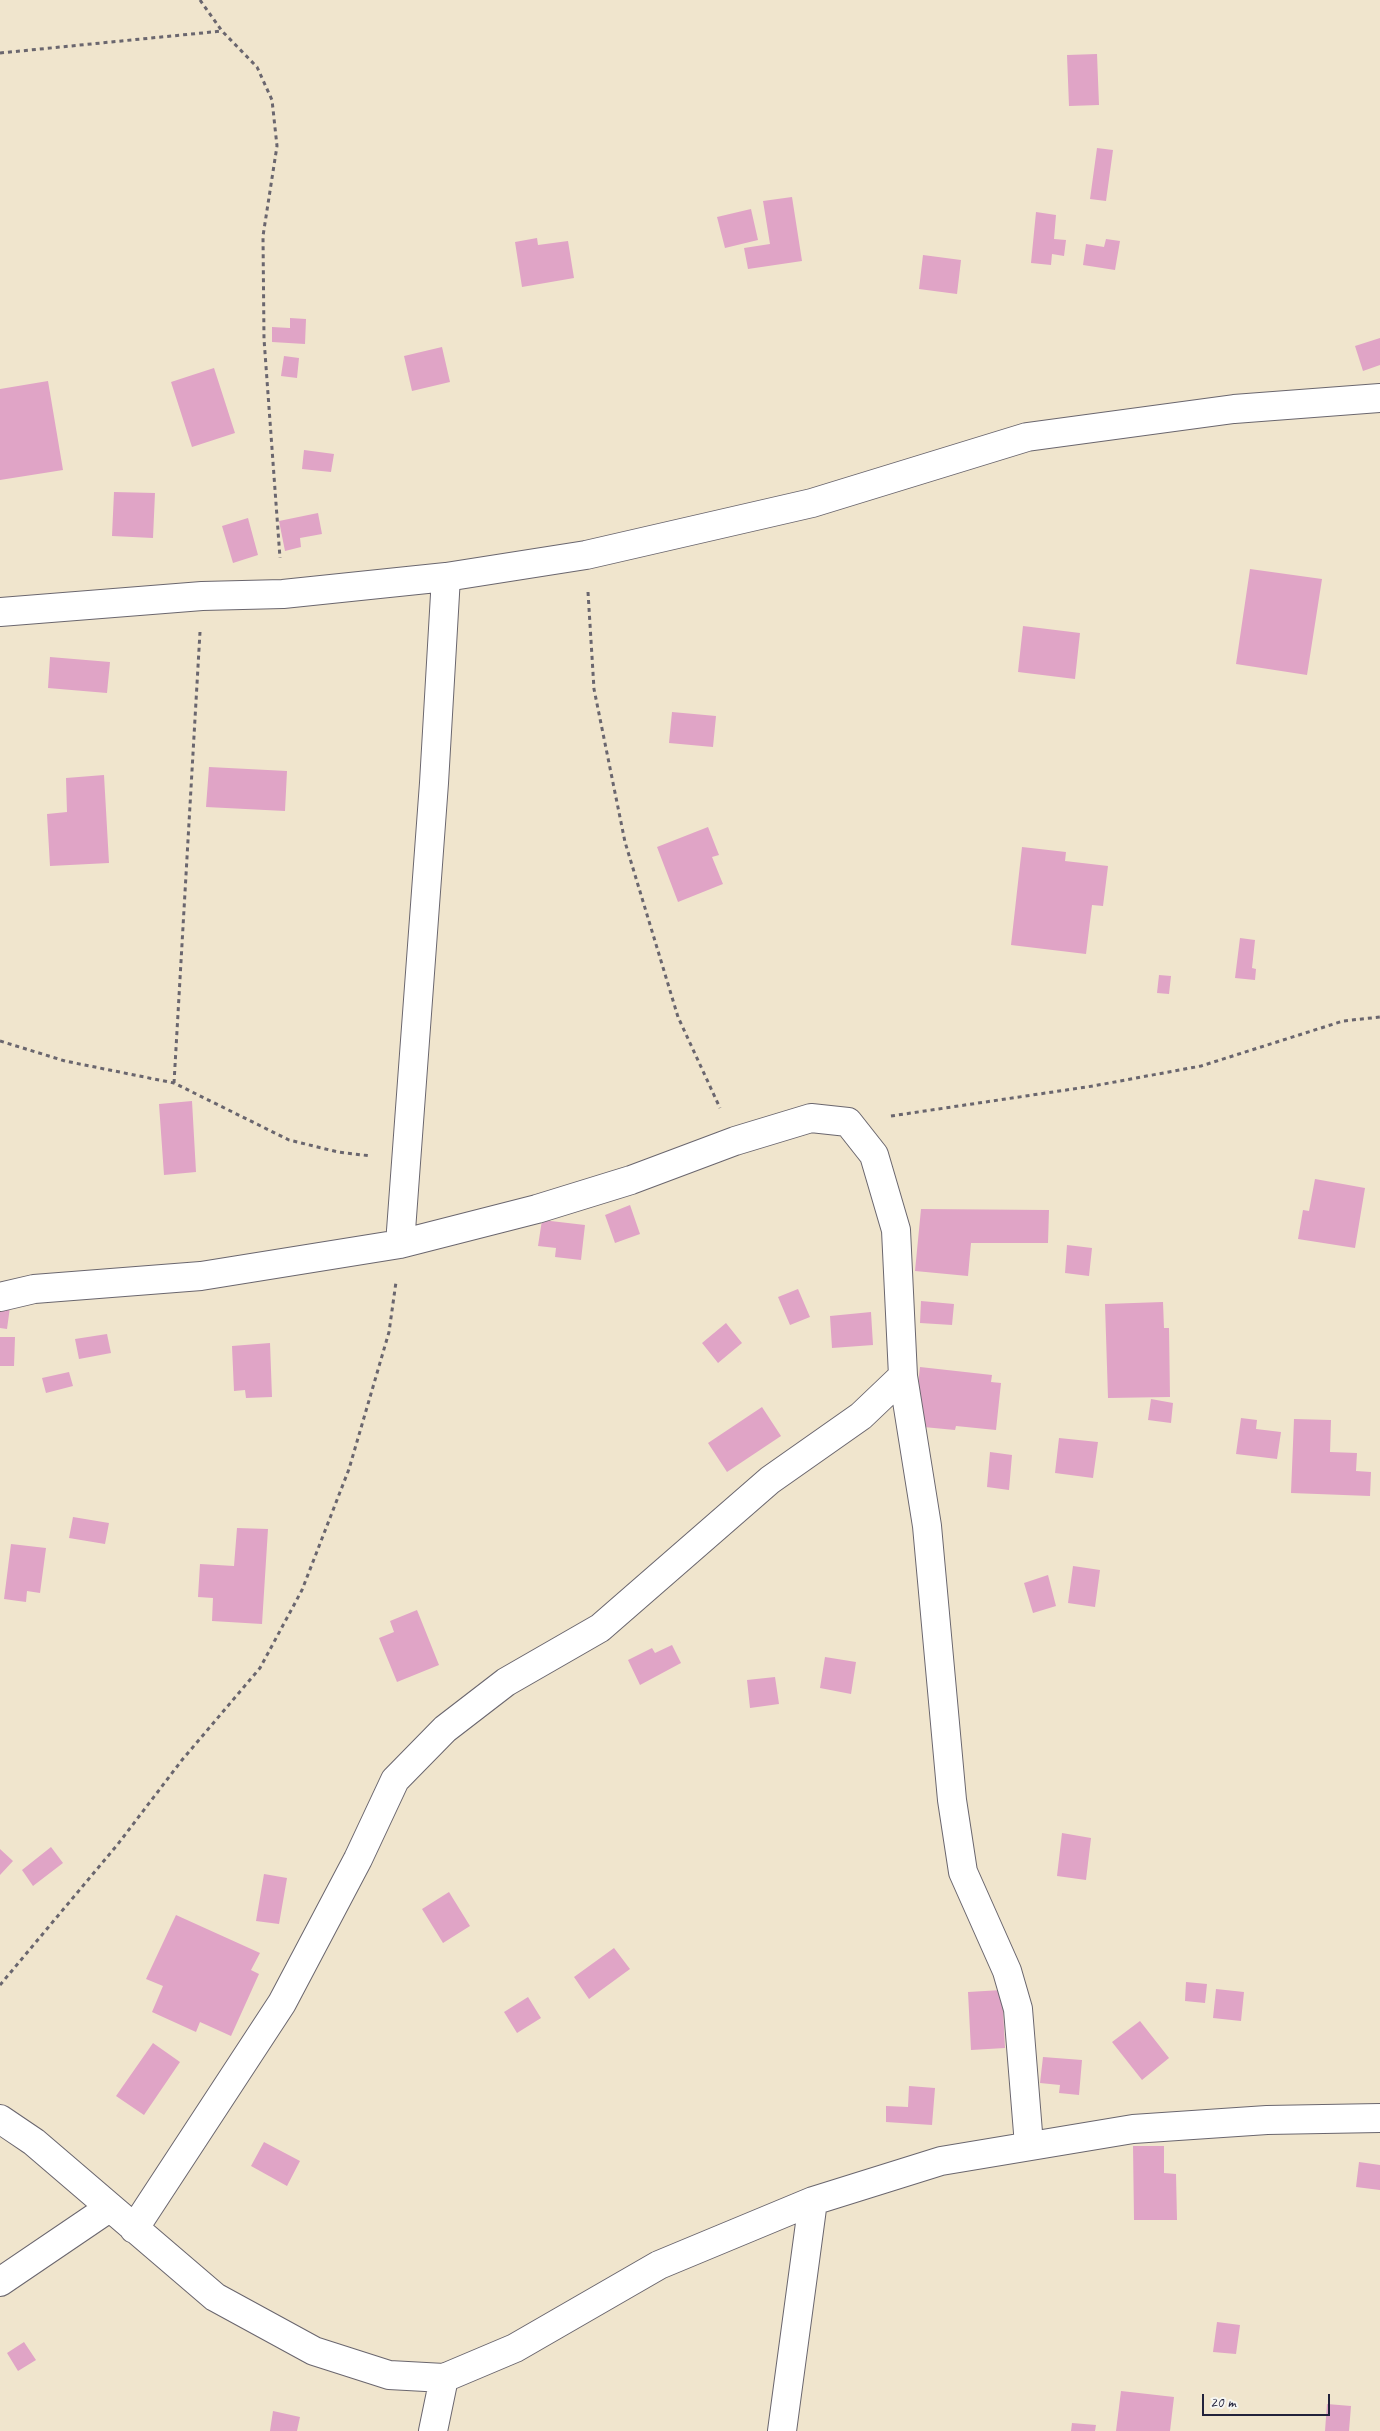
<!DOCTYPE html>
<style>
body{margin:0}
#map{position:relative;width:1380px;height:2431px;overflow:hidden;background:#f0e5cd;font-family:Caveat,sans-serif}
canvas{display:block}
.scale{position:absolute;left:1202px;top:2394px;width:128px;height:22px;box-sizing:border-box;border:2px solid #22223b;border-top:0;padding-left:6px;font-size:15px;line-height:18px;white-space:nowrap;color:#22223b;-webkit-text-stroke:4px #f6f6f2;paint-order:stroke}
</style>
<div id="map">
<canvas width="1380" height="2431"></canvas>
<div class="scale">20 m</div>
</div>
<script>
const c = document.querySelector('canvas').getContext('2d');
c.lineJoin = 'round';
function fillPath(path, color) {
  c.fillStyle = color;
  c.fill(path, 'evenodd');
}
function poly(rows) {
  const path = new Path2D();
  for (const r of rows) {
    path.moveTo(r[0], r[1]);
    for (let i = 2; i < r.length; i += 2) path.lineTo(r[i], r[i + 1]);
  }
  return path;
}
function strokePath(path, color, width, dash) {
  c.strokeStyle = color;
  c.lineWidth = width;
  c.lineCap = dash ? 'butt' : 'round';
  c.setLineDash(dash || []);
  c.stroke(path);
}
fillPath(poly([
 [1097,54,1099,105,1069,106,1067,55],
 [1097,148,1113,150,1106,201,1090,199],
 [792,197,802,261,748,269,744,248,770,244,763,201],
 [751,209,758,240,725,248,717,217],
 [1036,212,1056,215,1054,239,1066,240,1064,256,1052,254,1051,265,1031,263],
 [537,238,538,245,568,241,574,278,522,287,515,242],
 [1106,239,1120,241,1115,270,1083,265,1086,244,1104,247],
 [923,255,961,260,957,294,919,289],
 [290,318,306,319,305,344,272,342,272,327,290,328],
 [1380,338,1380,365,1363,371,1355,346],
 [442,347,450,382,412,391,404,356],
 [284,356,299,358,297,378,281,376],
 [214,368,235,433,192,447,171,382],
 [48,381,63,470,0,480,0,389],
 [304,450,334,454,331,472,302,469],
 [114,492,155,493,153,538,112,536],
 [318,513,322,534,300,538,301,547,285,551,279,521],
 [248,518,258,555,233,563,222,526],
 [1250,569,1322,579,1307,675,1236,664],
 [1023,626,1080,633,1075,679,1018,672],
 [50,657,110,662,107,693,48,688],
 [672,712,716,716,713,747,669,743],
 [209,767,287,771,285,811,206,807],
 [104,775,109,863,50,866,47,814,67,812,66,778],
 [708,827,719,855,712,857,723,884,678,902,657,847],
 [1022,847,1066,852,1065,861,1108,866,1103,906,1092,905,1086,954,1011,945],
 [1240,938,1255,940,1252,968,1256,969,1255,980,1235,978],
 [1159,975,1171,976,1169,994,1157,993],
 [192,1101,196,1172,164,1175,159,1104],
 [1315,1179,1365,1188,1355,1248,1298,1239,1303,1210,1309,1211],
 [630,1205,640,1234,615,1243,605,1215],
 [921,1209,1049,1210,1048,1243,971,1243,968,1276,915,1271],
 [542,1220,585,1225,581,1260,555,1257,556,1248,538,1246],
 [1067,1245,1092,1248,1089,1276,1065,1273],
 [798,1289,810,1317,790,1325,778,1297],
 [921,1301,954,1304,952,1325,920,1323],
 [1163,1302,1164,1328,1169,1328,1170,1397,1108,1398,1105,1304],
 [0,1306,10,1307,7,1329,0,1328],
 [871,1312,873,1345,832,1348,830,1316],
 [726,1323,742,1343,718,1363,702,1343],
 [107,1334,111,1353,79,1359,75,1339],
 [0,1337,15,1337,14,1366,0,1366],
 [270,1343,272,1397,246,1398,245,1390,234,1391,232,1346],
 [920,1367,992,1375,991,1382,1001,1383,996,1430,956,1426,955,1430,913,1426],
 [69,1372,73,1386,46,1393,42,1378],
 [1151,1399,1173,1403,1171,1423,1148,1420],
 [762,1407,781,1436,727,1472,708,1443],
 [1241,1418,1257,1420,1256,1429,1281,1432,1277,1459,1236,1454],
 [1294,1419,1331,1420,1330,1452,1357,1453,1356,1471,1371,1472,1370,1496,1291,1493],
 [1059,1438,1098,1442,1093,1478,1055,1473],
 [990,1452,1012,1455,1009,1490,987,1487],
 [73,1517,109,1523,105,1544,69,1538],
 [237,1528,268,1529,262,1624,212,1621,213,1598,198,1597,200,1564,234,1566],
 [11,1544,46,1548,40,1593,27,1591,26,1602,4,1599],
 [1073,1566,1100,1570,1095,1607,1068,1603],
 [1048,1575,1056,1606,1033,1613,1024,1583],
 [417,1610,439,1665,397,1682,379,1638,394,1632,390,1621],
 [672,1645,681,1663,640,1685,628,1660,652,1648,655,1653],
 [825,1657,856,1662,851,1694,820,1688],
 [775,1677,779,1704,750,1708,747,1680],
 [1062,1833,1091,1838,1086,1880,1057,1876],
 [51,1847,63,1863,33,1886,22,1870],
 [0,1849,13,1861,0,1875],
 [264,1874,287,1878,279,1924,256,1921],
 [449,1892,470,1926,443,1943,422,1909],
 [176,1915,260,1953,251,1970,259,1974,231,2036,200,2022,196,2032,152,2012,163,1986,146,1979],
 [614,1948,630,1969,589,1999,574,1977],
 [1186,1982,1207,1984,1205,2003,1185,2001],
 [1216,1989,1244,1992,1241,2021,1213,2018],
 [1002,1990,1005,2048,971,2050,968,1992],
 [528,1997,541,2018,517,2033,504,2012],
 [1140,2021,1169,2058,1142,2080,1112,2042],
 [153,2043,180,2062,144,2115,116,2096],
 [1043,2057,1082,2060,1079,2095,1059,2093,1060,2085,1040,2083],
 [909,2086,935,2088,932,2125,886,2122,886,2106,908,2107],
 [264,2142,300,2161,287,2186,251,2166],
 [1133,2146,1164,2146,1164,2173,1176,2174,1177,2220,1134,2220],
 [1359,2162,1380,2165,1380,2190,1356,2187],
 [1217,2322,1240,2325,1236,2354,1213,2352],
 [24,2342,36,2360,18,2371,7,2353],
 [1121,2391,1174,2397,1170,2431,1116,2431],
 [1327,2404,1351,2406,1349,2431,1325,2431],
 [273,2411,300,2417,297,2431,270,2431],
 [1072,2423,1096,2425,1095,2431,1071,2431]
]), '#e0a4c6');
const street = poly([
 [0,612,202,596,283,594,446,577,586,555,812,503,1027,437,1234,409,1380,398],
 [400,1244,434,783,446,577],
 [0,1297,34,1289,201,1276,400,1244,537,1209,631,1180,735,1141,811,1118,848,1122,874,1155,896,1230,903,1376,927,1526,952,1800,963,1872,1007,1971,1018,2009,1029,2145],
 [0,2119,34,2142,215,2297,314,2351,389,2375,444,2378,515,2348,659,2265,813,2201,941,2161,1133,2129,1267,2120,1380,2118],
 [134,2229,282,2003,358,1859,395,1780,445,1729,506,1682,600,1628,770,1480,861,1416,903,1376],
 [0,2282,109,2208],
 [433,2431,444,2378],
 [782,2431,813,2201]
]);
strokePath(street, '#6a666e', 30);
strokePath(poly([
 [200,0,222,31,257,67,272,100,277,146,263,236,264,339,280,558],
 [0,53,222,31],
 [588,592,594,689,625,842,678,1017,720,1108],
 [0,1041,65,1061,174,1083,289,1140,338,1152,371,1156],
 [174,1083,200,632],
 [891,1116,1093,1086,1201,1066,1343,1021,1380,1017],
 [0,1985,118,1844,182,1760,260,1668,302,1590,349,1469,389,1332,396,1282]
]), '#6a666e', 3, [4, 4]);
strokePath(street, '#fff', 28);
</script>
